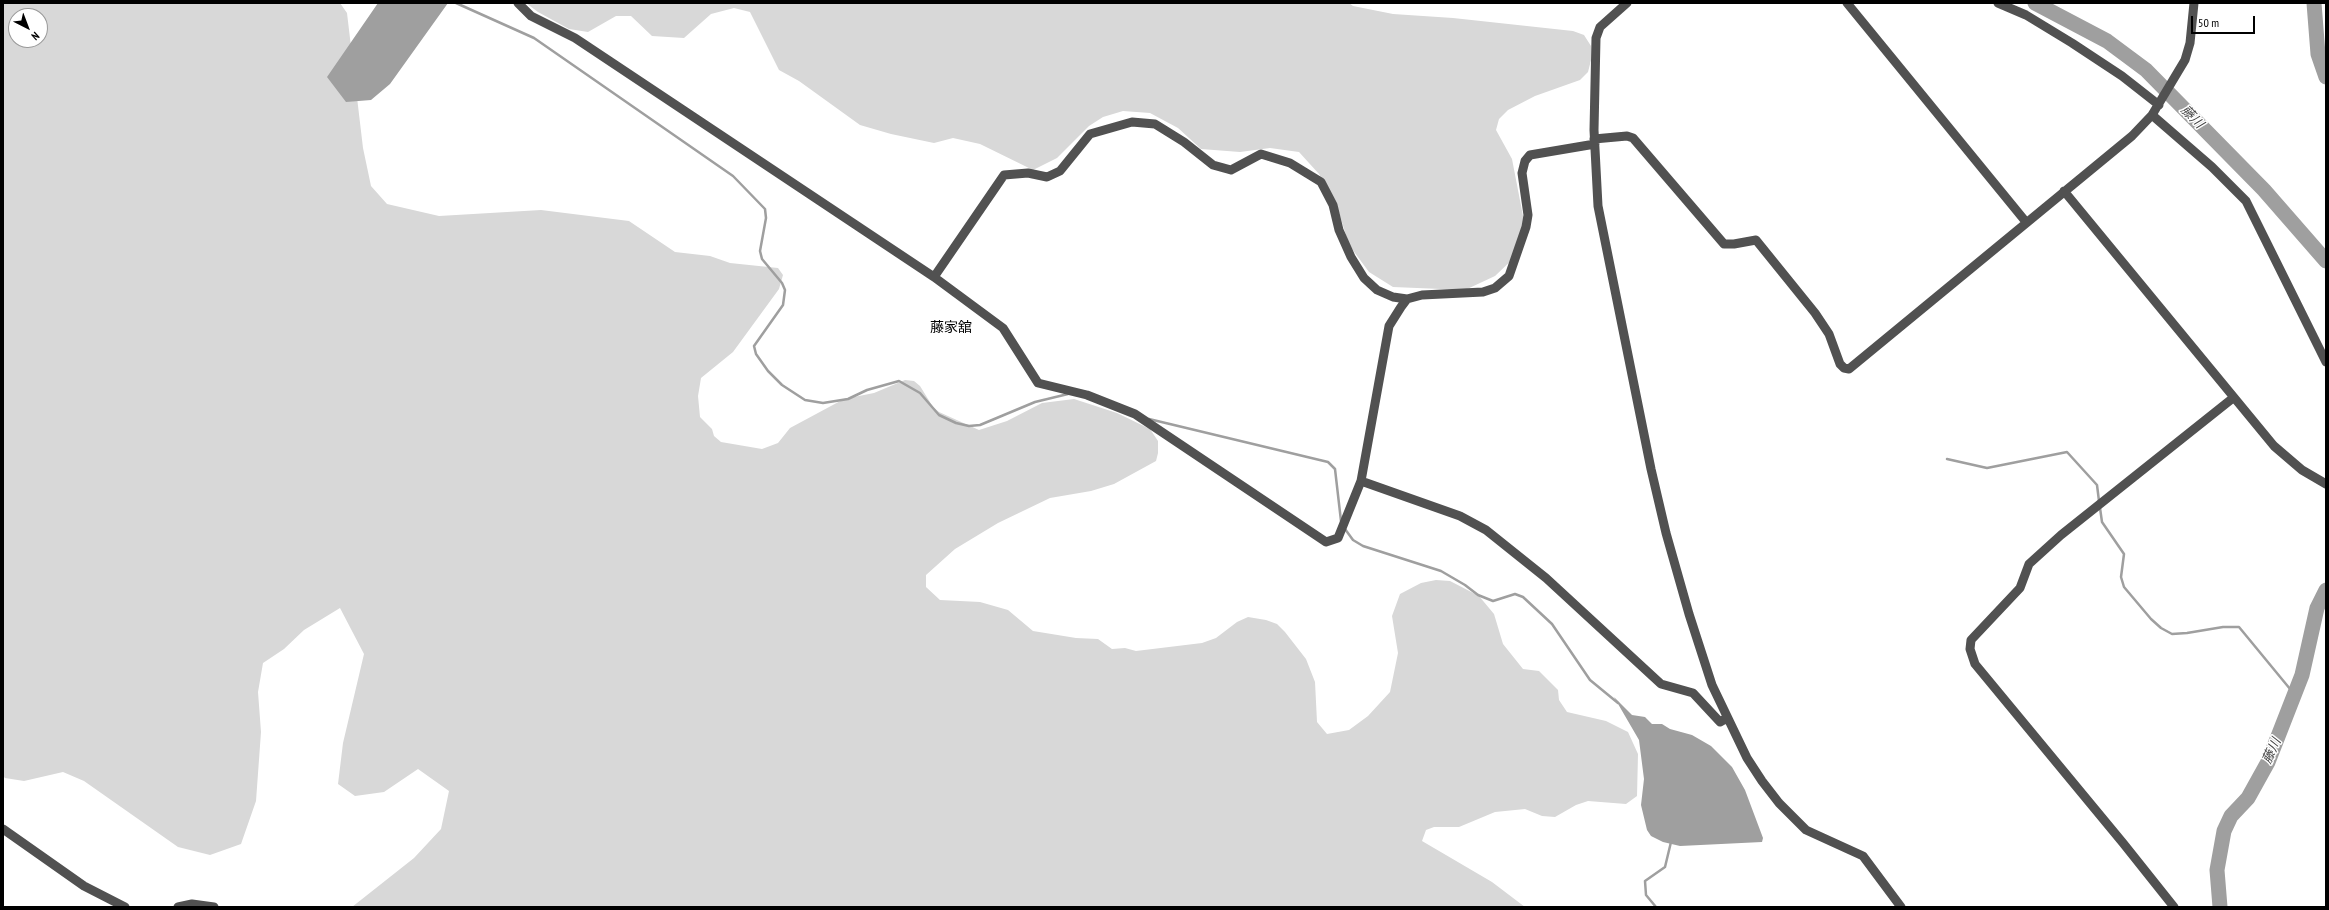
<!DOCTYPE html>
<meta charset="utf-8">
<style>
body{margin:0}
#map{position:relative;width:2329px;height:910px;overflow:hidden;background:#fff;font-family:"PT Sans Narrow",sans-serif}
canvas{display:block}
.frame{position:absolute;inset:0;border:4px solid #000;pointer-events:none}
.north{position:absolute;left:8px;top:8px;width:40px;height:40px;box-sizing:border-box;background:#fff;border:1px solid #999;border-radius:50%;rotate:138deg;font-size:11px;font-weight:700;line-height:16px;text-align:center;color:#000}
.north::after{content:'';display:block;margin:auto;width:14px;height:18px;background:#000;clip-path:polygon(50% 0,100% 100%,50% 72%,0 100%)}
.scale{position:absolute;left:2191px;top:16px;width:64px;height:18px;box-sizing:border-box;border:2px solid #000;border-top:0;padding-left:5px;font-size:12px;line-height:14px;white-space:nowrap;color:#000;-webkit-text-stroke:3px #fff;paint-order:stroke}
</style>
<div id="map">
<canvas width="2329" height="910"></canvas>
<div class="frame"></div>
<div class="north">N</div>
<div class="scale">50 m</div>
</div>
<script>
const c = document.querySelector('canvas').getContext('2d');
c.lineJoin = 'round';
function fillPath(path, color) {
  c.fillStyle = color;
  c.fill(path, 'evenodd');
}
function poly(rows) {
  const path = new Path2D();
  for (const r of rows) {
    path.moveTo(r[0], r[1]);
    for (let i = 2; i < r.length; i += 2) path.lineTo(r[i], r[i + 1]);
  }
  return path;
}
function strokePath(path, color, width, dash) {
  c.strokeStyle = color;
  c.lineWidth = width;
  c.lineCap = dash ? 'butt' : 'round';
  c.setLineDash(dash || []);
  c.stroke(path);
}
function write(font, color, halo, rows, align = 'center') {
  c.font = font + ' "PT Sans Narrow","Noto Sans JP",sans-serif';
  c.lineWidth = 3;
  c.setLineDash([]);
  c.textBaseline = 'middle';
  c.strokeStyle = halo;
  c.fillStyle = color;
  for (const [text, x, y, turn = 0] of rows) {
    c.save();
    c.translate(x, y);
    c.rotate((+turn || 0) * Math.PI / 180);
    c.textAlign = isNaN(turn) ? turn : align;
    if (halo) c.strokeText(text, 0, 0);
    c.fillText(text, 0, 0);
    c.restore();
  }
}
fillPath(poly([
 [3,3,340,3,347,13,363,148,371,186,387,204,439,216,541,210,629,221,675,252,710,256,730,263,778,268,783,275,779,289,733,352,701,378,698,396,700,417,712,429,714,436,721,442,762,449,778,443,790,428,844,399,874,393,905,380,914,381,920,386,933,407,939,412,979,430,1007,421,1042,403,1074,399,1117,413,1150,429,1158,441,1158,453,1156,461,1114,484,1091,491,1050,498,998,523,955,549,926,575,926,587,940,600,980,602,1008,610,1033,631,1076,638,1098,639,1112,649,1125,648,1136,651,1202,643,1216,638,1237,622,1248,617,1266,620,1277,624,1285,632,1306,659,1315,682,1317,722,1327,734,1349,730,1368,716,1390,692,1398,653,1392,616,1400,594,1421,583,1436,580,1450,581,1479,596,1494,614,1503,644,1523,669,1539,671,1558,690,1559,700,1567,712,1606,721,1628,732,1638,754,1637,796,1626,804,1588,801,1576,805,1555,817,1542,816,1525,809,1495,812,1459,827,1434,827,1426,830,1422,841,1492,882,1525,907,352,907,414,858,441,829,449,791,418,769,384,792,355,796,338,784,343,743,364,654,340,608,304,630,284,649,263,663,258,692,261,732,256,801,241,844,210,855,178,847,84,781,63,772,24,781,5,778,3,776],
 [16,16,40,16,40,40,16,40],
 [526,3,1349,3,1353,6,1393,14,1453,18,1573,31,1584,35,1591,46,1591,60,1588,72,1580,80,1535,96,1508,110,1499,119,1496,130,1512,159,1523,216,1522,237,1517,255,1495,276,1465,290,1393,287,1369,272,1349,245,1337,206,1319,174,1299,152,1270,148,1240,152,1201,149,1178,128,1150,113,1123,111,1103,117,1089,126,1057,158,1033,170,980,144,953,138,934,143,891,134,860,125,799,81,779,70,750,12,734,8,711,14,684,38,652,36,631,16,616,16,588,32,569,29,538,12]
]), '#d8d8d8');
fillPath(poly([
 [378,3,448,3,390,84,371,100,346,102,327,77],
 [1614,697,1632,715,1645,717,1652,724,1662,724,1670,729,1692,735,1711,746,1732,767,1745,790,1763,838,1762,842,1680,846,1663,842,1651,836,1647,830,1641,805,1644,779,1639,740]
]), '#9f9f9f');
strokePath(poly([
 [456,3,534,38,733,176,765,209,766,218,760,251,762,259,782,283,785,290,783,305,754,346,756,354,768,371,782,385,805,400,823,403,848,399,867,390,899,381,920,393,939,415,956,423,969,426,980,425,1035,402,1068,394],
 [1149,419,1328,462,1335,469,1341,521],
 [1947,459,1987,468,2067,452,2097,485,2099,501],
 [2100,508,2102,522,2124,554,2121,577,2124,587,2151,619,2161,628,2172,634,2187,633,2223,627,2239,627,2295,695],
 [1345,529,1353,540,1363,546,1441,571,1465,585,1478,595,1493,601,1515,594,1523,597,1552,624,1590,680,1618,703],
 [1656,907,1646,895,1645,881,1665,867,1671,842]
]), '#9f9f9f', 2.5);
strokePath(poly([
 [2035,3,2107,41,2146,70,2264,190,2326,261],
 [2314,3,2318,54,2326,77],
 [2220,907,2217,870,2224,831,2231,816,2248,798,2268,762,2302,675,2317,608,2326,590]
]), '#9f9f9f', 15);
strokePath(poly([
 [518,3,531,16,575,38,934,277,1003,328,1038,383,1087,395,1135,414,1326,542,1338,538,1361,481,1389,326,1401,307,1407,299,1422,295,1483,292,1495,288,1509,276,1526,227,1528,215,1522,173,1525,161,1530,155,1595,144],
 [1627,3,1600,27,1596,38,1594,130,1598,206,1651,469,1666,533,1689,614,1712,685,1747,758,1762,781,1779,803,1806,830,1863,856,1901,907],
 [1847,3,2026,222],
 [1998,3,2026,15,2072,43,2122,76,2159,105],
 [2152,115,2212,167,2246,201,2326,362],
 [1594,139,1627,136,1633,138,1724,244,1734,244,1756,240,1815,313,1829,334,1840,364,1844,368,1849,369,2132,136,2152,115,2185,60,2190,43,2194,3],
 [2064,191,2274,446,2302,470,2326,484],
 [934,277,1004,175,1028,173,1047,177,1060,171,1090,134,1132,122,1155,124,1184,142,1213,165,1231,170,1261,154,1290,163,1321,182,1333,205,1339,230,1351,257,1364,278,1377,290,1393,297,1407,299],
 [1361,481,1460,516,1486,530,1546,578,1661,684,1693,693,1720,722,1727,718],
 [3,829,84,886,125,907],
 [178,907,192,904,214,907],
 [2174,907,2123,843,1975,664,1970,649,1971,640,2020,588,2029,564,2061,535,2233,398]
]), '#515151', 9);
write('italic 13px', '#404040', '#fff', [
 ["藤川",2192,117,45],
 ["藤川",2272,751,-66]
]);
write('14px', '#000', '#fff', [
 ["藤家舘",951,328]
]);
</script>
